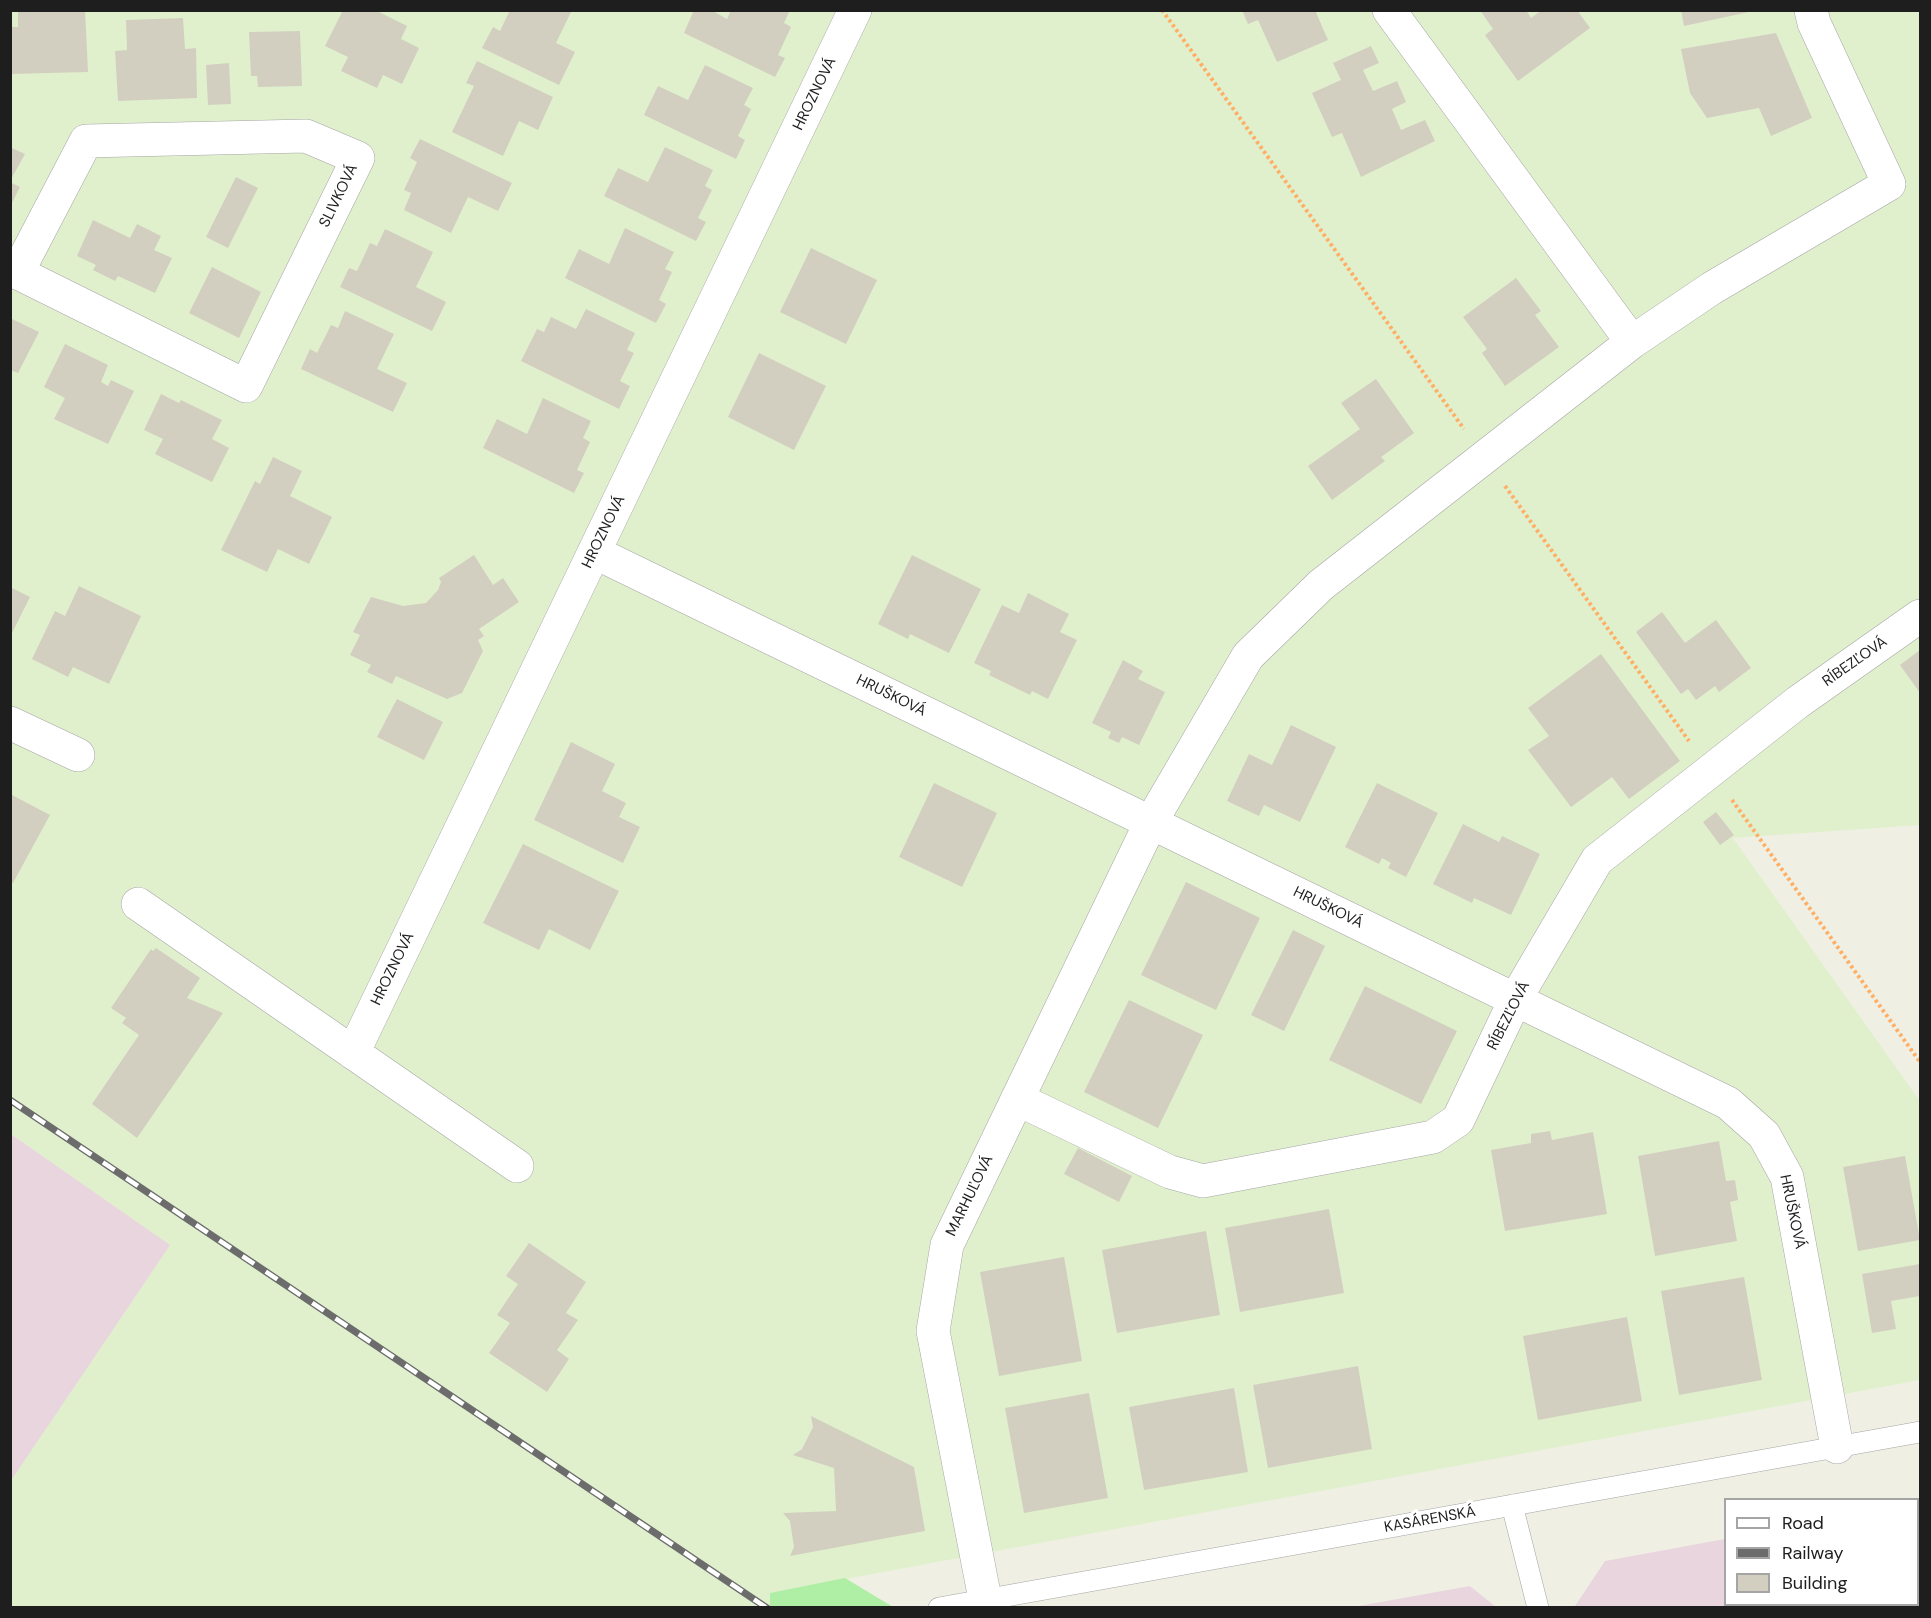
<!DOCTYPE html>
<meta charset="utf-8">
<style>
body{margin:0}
#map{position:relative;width:1931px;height:1618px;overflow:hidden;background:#eff0e3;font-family:"DM Sans",sans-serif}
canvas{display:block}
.frame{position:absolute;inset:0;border:12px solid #1e1e1e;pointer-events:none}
.legend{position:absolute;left:1724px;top:1498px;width:195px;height:108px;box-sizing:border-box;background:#fff;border:2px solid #a5a5a5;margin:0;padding:8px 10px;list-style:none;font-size:18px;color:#1e1e1e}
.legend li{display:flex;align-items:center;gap:12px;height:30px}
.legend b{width:30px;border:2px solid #a5a5a5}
</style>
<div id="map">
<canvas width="1931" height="1618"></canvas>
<div class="frame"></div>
<ul class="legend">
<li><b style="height:8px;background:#fff"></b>Road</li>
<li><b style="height:8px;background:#6c6c6c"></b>Railway</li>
<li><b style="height:16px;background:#d3cfc0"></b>Building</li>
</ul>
</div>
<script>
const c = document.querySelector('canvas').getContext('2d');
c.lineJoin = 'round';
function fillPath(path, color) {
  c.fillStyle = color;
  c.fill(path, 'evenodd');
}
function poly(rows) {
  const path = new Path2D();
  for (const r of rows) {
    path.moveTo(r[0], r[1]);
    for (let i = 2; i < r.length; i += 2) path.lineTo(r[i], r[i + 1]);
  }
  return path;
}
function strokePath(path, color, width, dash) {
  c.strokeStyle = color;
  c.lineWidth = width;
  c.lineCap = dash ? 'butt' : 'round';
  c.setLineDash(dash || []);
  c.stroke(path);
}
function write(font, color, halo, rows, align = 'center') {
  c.font = font + ' "DM Sans",sans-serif';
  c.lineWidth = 6;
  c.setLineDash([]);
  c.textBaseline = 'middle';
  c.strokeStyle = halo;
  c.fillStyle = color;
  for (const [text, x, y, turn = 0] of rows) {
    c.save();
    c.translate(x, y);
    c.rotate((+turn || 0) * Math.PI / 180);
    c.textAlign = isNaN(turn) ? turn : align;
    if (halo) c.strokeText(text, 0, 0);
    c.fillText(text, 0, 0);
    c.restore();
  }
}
fillPath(poly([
 [11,1134,171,1245,11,1481],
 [1920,1502,1920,1607,1569,1607,1575,1606,1605,1561,1725,1539,1726,1604,1918,1604,1918,1503],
 [1470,1586,1496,1607,1353,1607]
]), '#e9d5de');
fillPath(poly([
 [11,11,1920,11,1920,825,1733,838,1920,1101,1920,1380,770,1593,770,1607,11,1607,11,1481,170,1245,11,1134]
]), '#e0f0cd');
fillPath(poly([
 [845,1578,893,1607,770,1607,770,1593]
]), '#aeeea5');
fillPath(poly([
 [18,10,85,10,88,72,10,74,10,27,18,27],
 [343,10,375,10,407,26,401,39,419,48,402,84,383,75,377,88,341,71,348,57,325,46],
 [510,10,572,10,556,43,575,52,559,85,482,48,493,27,500,31],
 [694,10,711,10,727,19,731,10,790,10,784,23,791,27,778,55,785,58,775,77,684,33],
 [1242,10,1315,10,1328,40,1277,62,1258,20,1248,24],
 [1480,10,1526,10,1531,18,1542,10,1577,10,1590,28,1518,81,1485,35,1493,29],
 [1681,10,1749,10,1749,12,1684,26],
 [183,18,185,49,196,48,197,98,118,101,115,51,127,50,126,20],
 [300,31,302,86,258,87,257,76,251,76,249,32],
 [1776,33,1812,118,1771,136,1759,108,1707,118,1690,93,1681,49],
 [1371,46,1379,63,1363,70,1373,91,1397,81,1406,102,1392,109,1401,130,1425,120,1435,141,1361,177,1342,133,1332,137,1312,93,1341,80,1333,63],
 [477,61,553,97,538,130,519,121,503,156,452,132,474,86,466,83],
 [229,63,231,104,208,105,206,65],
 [705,65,753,88,744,105,751,109,738,136,745,140,736,159,644,115,658,86,688,100],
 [420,139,512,183,498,211,468,197,451,233,404,210,411,193,404,190,417,162,410,158],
 [10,147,25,154,10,181],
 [665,147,713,170,705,186,712,190,698,218,706,222,696,241,604,196,618,168,648,182],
 [236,177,258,188,228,248,206,237],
 [10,182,20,187,10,207],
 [93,220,130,238,137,224,161,236,154,250,172,258,155,293,118,276,115,281,93,270,96,265,77,256],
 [625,228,674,252,665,269,672,272,659,300,666,304,656,323,565,278,579,249,609,264],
 [385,229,433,252,416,287,446,302,432,331,340,287,349,268,357,271,370,243,377,246],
 [811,248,877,280,846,344,780,312],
 [212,267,261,292,239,338,189,313],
 [1516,278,1541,311,1535,315,1559,347,1505,386,1482,353,1487,349,1463,317],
 [586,309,635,333,627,350,634,353,620,381,630,386,619,409,521,361,537,329,544,332,551,317,576,329],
 [345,311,394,334,377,369,407,383,393,412,301,369,310,349,317,353,331,325,338,328],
 [10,318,39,332,18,373,10,370],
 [65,344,108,365,101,382,108,386,111,380,134,391,108,444,54,419,65,398,44,387],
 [759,353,826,386,794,450,728,417],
 [1376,379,1414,433,1381,457,1385,461,1332,500,1308,466,1360,429,1341,403],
 [161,394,179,403,181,400,222,420,212,439,229,448,212,482,155,454,163,439,144,430],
 [543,398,591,421,583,438,590,442,577,470,584,473,574,493,483,448,497,419,527,434],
 [273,457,302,471,290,496,332,517,309,564,278,549,267,572,221,550,255,481,260,484],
 [474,555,493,585,503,578,519,602,479,629,484,636,478,640,483,651,462,693,447,699,396,676,392,684,367,672,371,665,350,655,360,635,353,632,371,597,403,606,426,603,438,590,441,582,439,578],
 [912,555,981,589,949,653,910,634,908,639,878,624],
 [79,586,141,616,109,684,73,667,68,677,32,659,55,611,65,616],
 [10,587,30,597,10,637],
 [1028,593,1069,614,1060,632,1077,640,1048,699,1032,691,1030,695,989,675,991,671,974,663,1002,605,1019,613],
 [1662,612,1685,643,1716,620,1751,668,1719,692,1715,686,1696,700,1688,689,1681,694,1636,632],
 [1920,650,1920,693,1900,665],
 [1601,654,1680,761,1629,799,1612,777,1571,807,1528,750,1549,736,1528,708],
 [1123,660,1143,671,1138,679,1165,692,1139,745,1122,737,1119,743,1108,738,1111,732,1092,723],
 [397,699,443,722,424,760,377,737],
 [1291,725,1336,747,1300,822,1264,805,1259,816,1227,801,1249,754,1272,765],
 [571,742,615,764,602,791,626,803,619,817,640,827,623,863,534,820],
 [934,783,997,813,962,887,899,857],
 [1377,783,1438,813,1406,877,1388,868,1391,863,1382,858,1379,864,1345,847],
 [10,794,50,815,13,883,10,882],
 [1716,812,1734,835,1720,845,1703,822],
 [1463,824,1499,842,1502,836,1540,854,1511,915,1474,898,1472,903,1433,884],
 [523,844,619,891,590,950,549,929,539,950,483,923],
 [1186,882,1260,918,1216,1010,1141,975],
 [1293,930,1325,946,1284,1031,1251,1015],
 [156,948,200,978,187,998,223,1013,137,1138,92,1104,139,1035,122,1023,126,1018,111,1008,151,949,153,951],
 [1365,986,1457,1031,1421,1104,1329,1060],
 [1129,1000,1203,1035,1158,1128,1084,1092],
 [1550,1131,1552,1140,1593,1132,1607,1214,1505,1231,1491,1150,1531,1143,1531,1134],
 [1719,1141,1726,1181,1735,1180,1738,1200,1730,1202,1737,1241,1655,1256,1638,1156],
 [1078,1148,1132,1176,1119,1202,1064,1174],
 [1905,1156,1920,1240,1858,1251,1843,1167],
 [1329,1209,1344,1293,1240,1312,1225,1228],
 [1206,1231,1220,1315,1117,1333,1102,1250],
 [529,1243,586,1282,566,1313,578,1320,557,1350,569,1359,547,1392,489,1353,510,1323,497,1315,518,1284,506,1276],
 [1064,1257,1082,1361,999,1376,980,1272],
 [1920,1264,1920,1296,1891,1301,1896,1329,1872,1333,1862,1274],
 [1744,1277,1762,1380,1679,1395,1661,1291],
 [1627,1317,1642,1401,1538,1420,1523,1336],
 [1358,1366,1372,1449,1268,1468,1253,1385],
 [1234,1388,1248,1472,1144,1490,1129,1407],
 [1089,1393,1108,1498,1024,1513,1005,1408],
 [811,1416,914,1467,925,1531,790,1556,794,1547,790,1521,783,1513,836,1511,834,1468,793,1455,802,1449,813,1427]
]), '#d3cfc0');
const lane = poly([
 [1512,1505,1538,1608],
 [939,1608,1920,1432]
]);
const street = poly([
 [1389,10,1632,342],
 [10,269,246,386,358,158,306,136,86,141,17,273],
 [594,552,1728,1103,1764,1135,1787,1177,1837,1447],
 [10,723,78,755],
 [138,904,517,1166],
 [353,1053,855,10],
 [1017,1099,1170,1172,1203,1181,1433,1137,1458,1120,1516,998,1597,860,1798,702,1920,616],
 [985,1599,933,1331,947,1245,1151,822,1248,656,1321,585,1632,342,1712,288,1889,184,1814,23,1811,10]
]);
strokePath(lane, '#a5a5a5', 22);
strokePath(street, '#a5a5a5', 34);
strokePath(poly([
 [1162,10,1464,429],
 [1505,486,1689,741],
 [1732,800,1920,1062]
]), '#ffaf65', 4, [3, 3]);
strokePath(lane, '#fff', 21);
strokePath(street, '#fff', 33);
const rail = poly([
 [10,1100,767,1608]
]);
strokePath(rail, '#6c6c6c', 7);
strokePath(rail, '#fff', 4.5, [14]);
write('15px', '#1e1e1e', '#fff', [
 ["HROZNOVÁ",815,94,-64],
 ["SLIVKOVÁ",339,196,-64],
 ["HROZNOVÁ",604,532,-64],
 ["RÍBEZĽOVÁ",1855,662,-35],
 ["HRUŠKOVÁ",891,696,26],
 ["HRUŠKOVÁ",1328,908,26],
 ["HROZNOVÁ",393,969,-64],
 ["RÍBEZĽOVÁ",1509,1016,-63],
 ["MARHUĽOVÁ",970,1196,-64],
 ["HRUŠKOVÁ",1792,1212,78],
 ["KASÁRENSKÁ",1430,1520,-10]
]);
</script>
